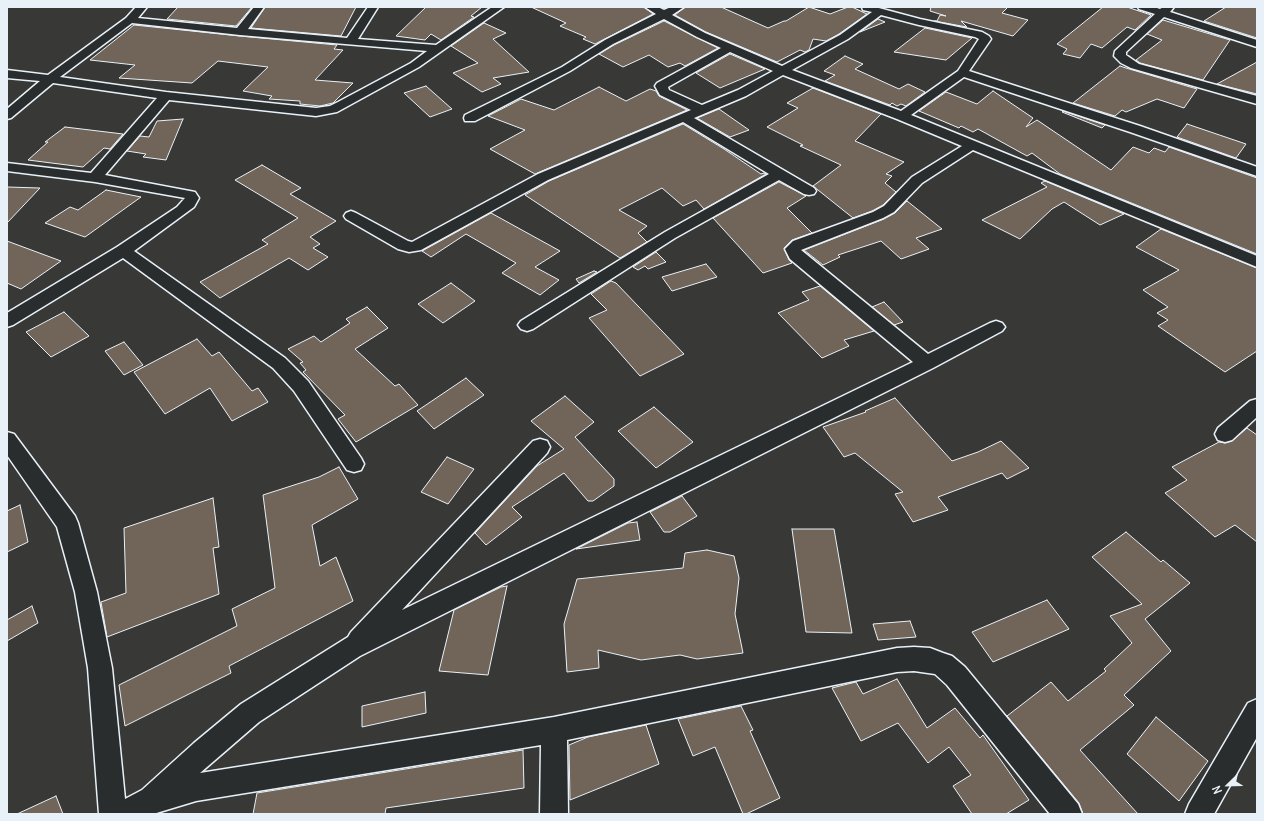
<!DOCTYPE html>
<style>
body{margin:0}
#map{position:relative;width:1264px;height:821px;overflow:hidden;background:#383836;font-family:Delius,sans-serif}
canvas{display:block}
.frame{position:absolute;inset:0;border:8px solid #e8f1f8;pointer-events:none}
.north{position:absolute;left:1208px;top:765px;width:40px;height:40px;-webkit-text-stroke:3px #2a2d2e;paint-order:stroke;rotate:247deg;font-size:11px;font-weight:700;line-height:16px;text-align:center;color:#e8f1f8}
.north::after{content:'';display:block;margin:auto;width:14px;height:18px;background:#e8f1f8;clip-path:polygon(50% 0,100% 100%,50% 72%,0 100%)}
</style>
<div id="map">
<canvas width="1264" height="821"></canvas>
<div class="frame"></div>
<div class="north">N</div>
</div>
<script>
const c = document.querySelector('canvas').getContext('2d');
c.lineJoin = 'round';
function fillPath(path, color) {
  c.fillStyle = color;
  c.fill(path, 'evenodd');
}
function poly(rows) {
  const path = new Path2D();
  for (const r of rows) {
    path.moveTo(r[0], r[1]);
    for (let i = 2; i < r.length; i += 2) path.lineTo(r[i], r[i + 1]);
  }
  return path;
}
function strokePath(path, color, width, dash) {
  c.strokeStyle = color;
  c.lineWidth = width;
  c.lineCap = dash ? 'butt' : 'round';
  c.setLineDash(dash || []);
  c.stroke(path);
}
const building = poly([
 [178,7,252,7,236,26,167,19,178,7],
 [265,7,356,7,341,36,251,28,265,7],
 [426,7,482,7,471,16,474,17,441,40,431,34,425,40,396,36,426,7],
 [531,7,644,7,653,14,595,44,583,39,586,37,560,26,566,23,531,7],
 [685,7,721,7,768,28,784,21,786,21,809,7,830,14,848,7,852,7,867,14,839,34,826,41,813,39,809,50,805,52,800,50,777,62,706,32,675,15,685,7],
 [931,7,1008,7,1002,13,1028,20,1013,36,961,21,967,27,934,21,937,21,940,15,946,16,930,11,931,7],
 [1103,7,1127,7,1151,15,1135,30,1127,27,1102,48,1091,44,1080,58,1063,54,1067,49,1057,44,1103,7],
 [1226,7,1257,7,1257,38,1204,21,1226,7],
 [878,19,885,22,860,32,878,19],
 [1163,20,1230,40,1203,80,1140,63,1136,60,1162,40,1147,34,1163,20],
 [664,21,718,48,685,66,680,63,668,67,649,55,623,67,599,54,614,45,664,21],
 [484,23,506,33,493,39,529,72,493,78,501,84,482,92,453,73,478,63,451,46,484,23],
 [134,25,240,36,337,45,334,49,343,50,315,80,353,83,333,103,320,106,300,104,300,101,269,99,272,96,243,91,268,67,218,61,192,83,119,78,135,65,90,60,134,25],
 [925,28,972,38,946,60,894,52,925,28],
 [730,54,765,69,720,88,696,73,730,54],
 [845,56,863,64,855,69,899,89,908,84,925,92,906,106,901,104,897,106,892,103,890,105,825,81,835,75,824,71,845,56],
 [1257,62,1257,94,1217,84,1257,62],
 [1120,66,1126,68,1197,89,1184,108,1157,99,1126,112,1122,110,1115,116,1073,103,1120,66],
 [426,86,452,109,430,117,404,93,426,86],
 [599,87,626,101,650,89,656,91,659,96,687,110,535,174,490,149,525,130,488,116,521,99,554,110,599,87],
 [813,88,881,114,855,141,904,162,886,174,892,176,885,183,896,192,883,205,872,211,853,218,813,186,841,165,800,146,803,145,767,127,798,108,787,103,813,88],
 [993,91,1033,118,1026,127,1037,120,1111,170,1133,147,1149,153,1154,148,1165,152,1169,147,1257,178,1257,254,1060,174,1032,153,1027,156,978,129,973,132,961,126,959,128,919,111,946,92,977,104,993,91],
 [719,109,749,130,730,137,697,118,719,109],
 [1063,111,1105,125,1102,128,1062,112,1063,111],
 [183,119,166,160,143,157,146,154,127,151,140,136,149,137,157,121,183,119],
 [683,124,724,149,761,174,764,173,766,174,704,209,696,200,683,206,662,188,619,210,647,226,638,233,647,242,620,258,525,195,549,181,683,124],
 [1187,124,1246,144,1236,158,1177,137,1187,124],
 [65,127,123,134,110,149,104,148,83,167,28,160,48,142,45,142,65,127],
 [262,165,301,188,290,194,336,221,310,237,320,244,313,248,328,257,308,270,289,258,220,298,200,282,268,244,262,240,298,218,235,180,262,165],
 [1045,181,1124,214,1100,225,1064,202,1052,209,1020,239,982,220,1047,187,1041,183,1045,181],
 [779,182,806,196,787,208,812,233,792,240,784,248,789,260,792,263,763,273,713,218,779,182],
 [7,187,40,188,7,223,7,187],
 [106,190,141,197,85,237,45,223,70,207,78,210,106,190],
 [907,201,942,229,916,238,929,249,901,259,881,241,838,255,840,257,823,265,804,250,884,219,895,213,907,201],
 [491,213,560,251,535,267,559,280,540,295,502,273,516,263,466,234,431,257,422,251,491,213],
 [1161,229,1257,268,1257,351,1225,372,1158,326,1168,320,1157,313,1168,307,1143,290,1179,270,1136,247,1161,229],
 [7,241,61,261,21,289,7,283,7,241],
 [656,252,666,262,648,269,645,266,638,270,633,267,656,252],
 [706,264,717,277,672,291,662,277,706,264],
 [594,271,597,272,579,283,576,279,594,271],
 [611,281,616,283,684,354,640,376,589,318,607,310,591,294,611,281],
 [451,283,475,301,443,323,418,304,451,283],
 [820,286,874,331,844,340,849,346,822,358,778,313,809,300,802,292,820,286],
 [884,302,903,322,894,325,872,307,884,302],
 [367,307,388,328,355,349,395,386,399,384,418,405,356,442,338,419,345,415,303,372,306,370,300,363,303,362,288,349,314,336,321,342,350,323,346,319,367,307],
 [64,312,89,336,51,357,26,332,64,312],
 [197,339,212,356,219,352,252,391,258,388,268,402,232,421,210,388,165,414,134,372,197,339],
 [124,342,143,365,124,375,105,351,124,342],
 [466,378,484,395,434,429,417,411,466,378],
 [565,396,594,422,575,437,614,479,614,486,593,501,588,501,564,473,512,507,522,517,486,545,475,533,537,466,564,449,531,421,565,396],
 [895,398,952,461,978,452,1001,441,1029,468,1007,479,1002,473,938,497,948,510,913,522,895,494,903,492,855,453,844,457,823,427,866,412,865,411,895,398],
 [654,407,693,442,656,468,618,431,654,407],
 [1247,428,1257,435,1257,542,1235,525,1215,537,1165,493,1187,480,1172,467,1219,442,1225,443,1232,441,1247,428],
 [447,457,474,469,448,504,421,492,447,457],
 [339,467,358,499,312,525,320,566,336,557,353,601,229,666,231,673,125,726,119,685,237,626,232,609,275,588,263,495,319,477,339,467],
 [682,496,697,516,670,532,664,532,650,512,682,496],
 [213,498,219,547,213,548,219,594,107,637,101,602,126,593,124,528,213,498],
 [20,505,28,542,7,552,7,511,20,505],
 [637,522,640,540,576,549,628,523,637,522],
 [792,529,834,529,852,633,806,632,792,529],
 [1126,532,1161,562,1163,560,1190,583,1145,619,1171,651,1124,695,1134,705,1080,750,1138,814,1083,814,1079,803,1007,716,1051,682,1068,701,1106,671,1104,669,1132,643,1110,616,1142,604,1092,557,1126,532],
 [707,550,734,556,739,578,735,614,743,653,697,659,680,655,641,660,598,650,599,668,567,672,564,624,577,579,683,568,685,553,707,550],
 [507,586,488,675,439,671,454,610,501,587,507,586],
 [1047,600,1069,629,993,662,972,632,1047,600],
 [32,606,38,623,7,641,7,620,32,606],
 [910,621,916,637,878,640,873,624,910,621],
 [897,679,927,728,955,708,980,738,983,735,1029,800,1006,814,972,814,953,786,971,775,949,747,928,763,898,723,861,741,832,688,856,682,863,694,897,679],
 [425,692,426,713,362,727,362,706,425,692],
 [741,706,753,730,750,731,780,798,746,814,743,814,715,747,693,756,678,719,741,706],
 [1156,717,1208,761,1179,801,1127,754,1156,717],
 [646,725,659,764,570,800,569,745,588,737,646,725],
 [523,750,524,788,386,808,385,814,253,814,257,793,523,750],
 [56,796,63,814,17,814,56,796]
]);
fillPath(building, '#716458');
strokePath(building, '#e8f1f8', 1);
const minor = poly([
 [136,7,147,7,138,18,237,28,254,7,264,7,248,29,347,38,368,7,378,7,358,39,436,45,492,7,504,7,419,67,337,112,316,116,169,100,105,175,195,192,199,198,194,207,134,251,285,358,308,381,361,458,364,464,361,470,354,472,347,470,294,391,273,368,123,258,13,325,7,327,7,313,117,247,177,207,185,198,95,182,7,171,7,163,91,173,157,98,53,83,11,118,7,119,7,109,40,81,7,78,7,70,48,75,126,18,136,7],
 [132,23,240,35,427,51,411,63,338,102,330,106,316,108,166,92,60,77,132,23],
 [645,7,658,7,664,10,671,7,684,7,672,15,705,33,782,66,840,35,872,12,863,10,862,7,875,7,920,19,982,32,989,36,991,39,969,71,1140,126,1257,167,1257,176,1130,132,964,77,911,115,1257,256,1257,267,973,150,922,183,894,212,883,218,801,250,928,354,990,323,996,321,1002,323,1005,327,1002,331,933,368,360,656,259,722,200,773,554,717,897,648,914,647,930,648,943,653,952,656,965,667,1078,804,1082,814,1050,814,947,685,935,674,914,671,897,672,567,740,568,814,540,814,541,745,196,801,153,814,99,814,88,668,75,592,57,527,7,455,7,432,14,434,75,516,78,523,97,592,112,668,125,799,142,790,194,743,241,704,348,637,351,632,533,441,540,439,547,441,550,447,547,453,402,610,913,362,790,259,785,249,793,241,873,212,884,206,912,177,962,146,897,119,783,75,746,96,694,118,814,188,816,191,814,194,809,195,804,194,779,180,675,238,533,329,527,331,521,329,518,325,521,321,665,232,769,174,683,122,548,180,421,250,409,252,398,249,346,219,344,216,346,213,351,211,356,213,408,241,412,242,538,174,691,110,660,95,655,86,657,83,721,48,697,37,664,19,613,44,570,71,475,121,465,121,464,118,465,115,562,67,605,40,656,14,645,7],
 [881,15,919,25,975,37,979,39,958,71,901,111,792,70,848,39,881,15],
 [730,52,773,71,738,90,702,105,669,90,668,87,730,52],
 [1138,7,1154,7,1160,9,1163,7,1174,7,1170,12,1257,40,1257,47,1164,17,1126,52,1126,55,1139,64,1257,96,1257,104,1131,68,1121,63,1114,56,1115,51,1155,14,1139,9,1138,7],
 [1257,399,1257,417,1232,440,1225,442,1218,440,1215,434,1218,428,1250,401,1257,399],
 [1257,699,1257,737,1214,814,1185,814,1189,804,1248,703,1257,699]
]);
strokePath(minor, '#e8f1f8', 3);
fillPath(minor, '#2a2d2e');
</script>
